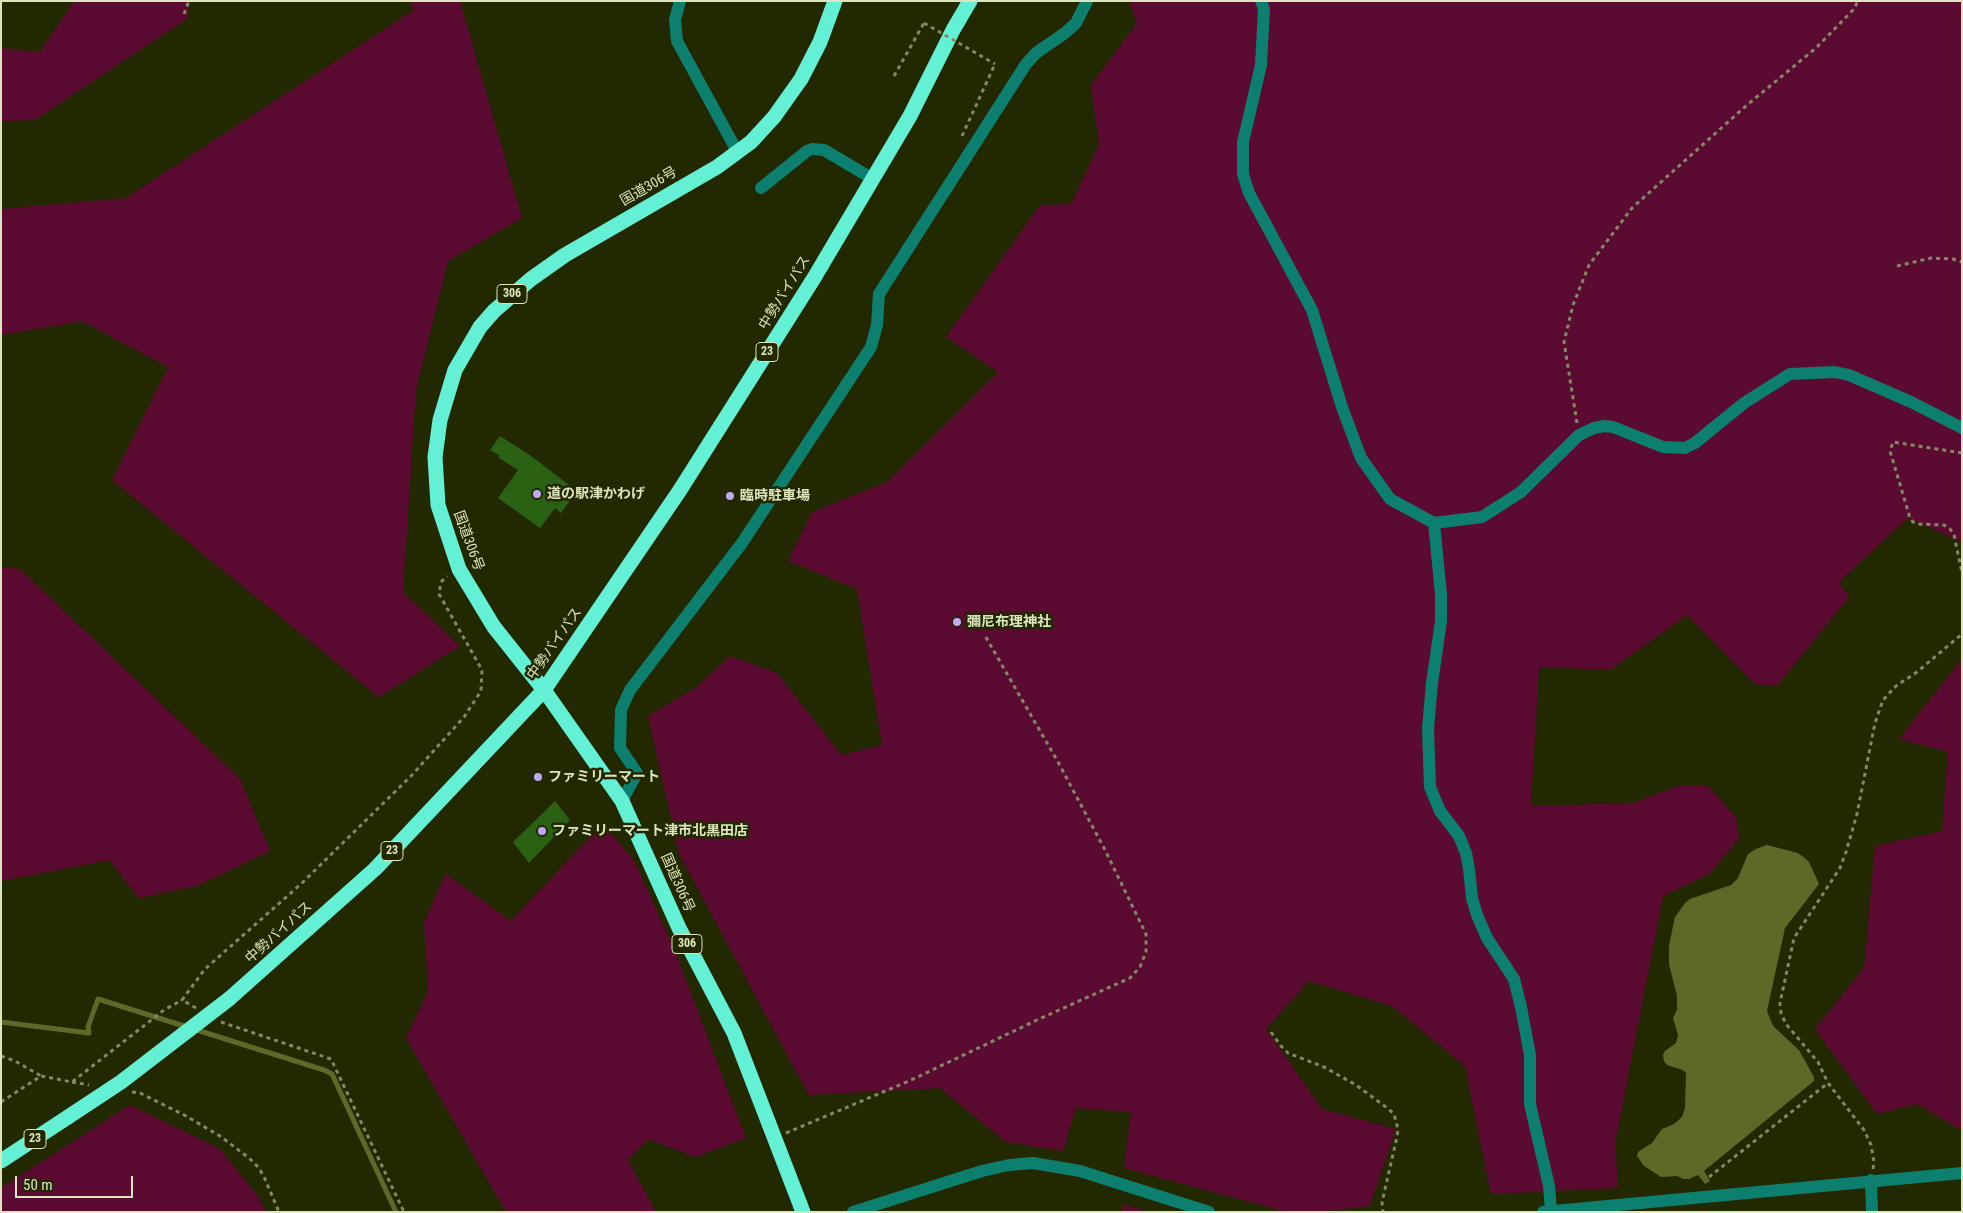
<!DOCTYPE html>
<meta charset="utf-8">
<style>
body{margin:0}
#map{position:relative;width:1963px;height:1213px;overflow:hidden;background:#222800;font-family:"Roboto Condensed",sans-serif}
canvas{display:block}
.frame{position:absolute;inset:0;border:2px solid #dce5be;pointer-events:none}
.scale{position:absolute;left:15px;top:1176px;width:118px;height:22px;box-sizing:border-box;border:2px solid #dce5be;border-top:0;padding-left:6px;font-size:15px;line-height:18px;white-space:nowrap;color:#dce5be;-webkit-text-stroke:4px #222800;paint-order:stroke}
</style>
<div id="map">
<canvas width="1963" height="1213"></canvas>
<div class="frame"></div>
<div class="scale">50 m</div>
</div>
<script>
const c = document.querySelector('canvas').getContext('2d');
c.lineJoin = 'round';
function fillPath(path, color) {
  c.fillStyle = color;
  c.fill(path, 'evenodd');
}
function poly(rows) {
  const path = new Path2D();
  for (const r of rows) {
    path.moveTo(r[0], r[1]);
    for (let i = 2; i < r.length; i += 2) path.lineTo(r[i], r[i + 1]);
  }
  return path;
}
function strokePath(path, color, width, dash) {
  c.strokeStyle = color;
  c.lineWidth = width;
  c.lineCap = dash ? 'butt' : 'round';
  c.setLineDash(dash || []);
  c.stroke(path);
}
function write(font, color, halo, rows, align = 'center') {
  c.font = font + ' "Roboto Condensed","Noto Sans JP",sans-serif';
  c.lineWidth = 5;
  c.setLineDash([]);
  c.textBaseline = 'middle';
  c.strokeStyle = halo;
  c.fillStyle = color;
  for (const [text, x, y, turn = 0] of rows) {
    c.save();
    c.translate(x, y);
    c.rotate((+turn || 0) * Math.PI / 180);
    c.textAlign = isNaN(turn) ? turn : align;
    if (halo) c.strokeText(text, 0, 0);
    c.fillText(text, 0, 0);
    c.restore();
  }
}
fillPath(poly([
 [74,1,189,1,188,18,35,120,1,121,1,48,40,52],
 [410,1,460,1,522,218,448,261,416,390,403,592,460,646,379,697,112,480,168,367,82,321,1,335,1,209,126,198,414,10],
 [1129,1,1962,1,1962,542,1908,518,1839,582,1849,597,1777,686,1755,684,1687,615,1610,670,1539,667,1531,806,1633,803,1678,786,1708,786,1736,817,1739,839,1709,874,1663,896,1615,1144,1618,1188,1491,1194,1465,1066,1392,1006,1309,981,1266,1029,1322,1109,1396,1129,1370,1206,1319,1212,1287,1212,1124,1168,1131,1112,1076,1108,1063,1151,1006,1142,940,1088,809,1095,679,854,648,716,697,687,730,656,777,673,841,755,882,745,857,589,788,561,812,512,887,482,998,372,946,337,1040,205,1071,204,1099,145,1091,85,1137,23],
 [1,567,20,569,240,779,270,851,197,886,139,898,109,860,1,881],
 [1961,660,1962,1127,1959,1129,1917,1104,1877,1114,1815,1029,1864,968,1875,846,1942,831,1948,752,1899,739],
 [603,823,635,862,675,951,746,1138,695,1157,648,1139,628,1160,656,1212,506,1212,406,1038,428,991,424,922,446,874,511,921],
 [130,1105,220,1149,257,1195,266,1212,1,1212,1,1188],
 [1123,1204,1147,1212,1122,1212]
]), '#5b0a31');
fillPath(poly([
 [1767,845,1798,853,1806,859,1809,862,1819,884,1785,928,1767,1011,1773,1026,1799,1050,1814,1077,1814,1081,1704,1171,1710,1181,1705,1184,1698,1175,1689,1179,1683,1179,1677,1176,1661,1177,1644,1166,1637,1156,1638,1152,1652,1143,1662,1129,1674,1124,1682,1117,1685,1108,1686,1073,1683,1070,1667,1065,1664,1061,1663,1055,1665,1051,1676,1043,1678,1035,1673,1018,1677,1010,1677,996,1669,964,1669,946,1673,926,1675,917,1685,903,1690,899,1731,885,1738,878,1748,854,1756,849]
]), '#5d6926');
strokePath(poly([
 [1,1022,89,1033,88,1027,98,999,324,1070,332,1074,396,1212]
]), '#5d6926', 5);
fillPath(poly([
 [500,436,531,456,577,491,561,513,555,508,540,528,498,498,518,470,499,458,499,455,490,450],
 [555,801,570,820,529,863,513,842]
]), '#2b6113');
strokePath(poly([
 [184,14,189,1],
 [894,76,924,23],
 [962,136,995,64],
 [1897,266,1931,258,1953,259,1962,262],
 [1577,423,1564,342,1573,305,1589,265,1632,208,1747,105,1816,48,1854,9,1858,1],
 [1962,453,1893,442,1890,451,1910,518,1913,522,1918,524,1944,525,1950,529,1954,535,1962,573],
 [196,1008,182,1000,205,969,301,884,412,775,464,717,481,691,482,670,439,594,441,582,447,576],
 [221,1022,331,1059,404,1212],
 [1271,1032,1281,1046,1288,1053,1324,1067,1356,1085,1386,1107,1394,1114,1398,1129,1397,1137,1382,1202,1383,1212],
 [1,1056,15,1061,41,1076],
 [72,1082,89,1085],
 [132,1092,140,1093,186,1116,220,1136,249,1158,259,1168,265,1179,279,1212],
 [1,1102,41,1076,72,1082,164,1010,182,1000],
 [786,1133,909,1081,1037,1020,1130,978,1140,967,1146,952,1146,934,1104,848,1058,762,984,634],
 [1873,1169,1874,1162,1871,1145,1864,1130,1828,1083,1818,1062,1786,1024,1781,1013,1780,1003,1794,938,1840,868,1846,852,1857,814,1875,723,1883,700,1896,686,1917,672,1962,634],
 [1709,1177,1828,1083]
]), '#838a63', 3, [4, 4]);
strokePath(poly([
 [680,1,675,20,677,41,738,153],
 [1261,1,1264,9,1261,65,1243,142,1243,174,1249,193,1312,310,1342,407,1361,458,1390,499,1434,523,1482,517,1521,492,1579,435,1594,428,1604,426,1613,427,1663,447,1685,448,1695,443,1744,403,1790,374,1835,372,1849,375,1911,402,1962,428],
 [761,188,807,151,812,149,824,150,873,179],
 [1434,523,1441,594,1441,621,1432,683,1428,728,1430,787,1440,811,1459,836,1466,853,1469,869,1472,898,1477,915,1487,938,1514,979,1521,1007,1530,1055,1530,1104,1549,1186,1551,1211],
 [622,801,637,773,620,748,621,710,630,690,742,543,871,347,877,325,879,294,1026,64,1036,53,1065,33,1076,23,1087,1],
 [1871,1180,1872,1212],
 [853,1212,982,1171,1009,1165,1033,1163,1080,1171,1209,1212],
 [1543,1212,1962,1173]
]), '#0d7f6e', 12);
strokePath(poly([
 [229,999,375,869,544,690,680,490,814,278,910,116,953,30,970,1],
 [1,1161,68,1117],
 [803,1212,734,1033,679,928,622,801,544,690,494,627,459,569,438,505,435,457,440,420,455,370,480,327,494,311,531,279,565,255,717,167,751,142,774,117,801,79,820,42,835,1]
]), '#64f0d5', 15);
strokePath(poly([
 [924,23,995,64]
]), '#838a63', 3, [4, 4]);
strokePath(poly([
 [68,1117,121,1082,229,999]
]), '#64f0d5', 15);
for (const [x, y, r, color] of [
 [537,494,5,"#c0a8f4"],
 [730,496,5,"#c0a8f4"],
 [957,622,5,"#c0a8f4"],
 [538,777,5,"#c0a8f4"],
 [542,831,5,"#c0a8f4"]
]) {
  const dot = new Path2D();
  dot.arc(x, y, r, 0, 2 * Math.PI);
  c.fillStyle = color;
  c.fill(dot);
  strokePath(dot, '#222800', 2);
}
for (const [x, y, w] of [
 [512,294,30],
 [767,352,22],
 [392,851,22],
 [687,944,30],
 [35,1139,22]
]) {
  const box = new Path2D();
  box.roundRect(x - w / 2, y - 9.5, w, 19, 4);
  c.fillStyle = '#222800';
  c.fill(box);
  strokePath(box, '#dce5be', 1);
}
write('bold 12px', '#dce5be', null, [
 ["306",512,294],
 ["23",767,352],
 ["23",392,851],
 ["306",687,944],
 ["23",35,1139]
]);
write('14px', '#dce5be', '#222800', [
 ["国道306号",649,187,-30],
 ["中勢バイパス",785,293,-58],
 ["国道306号",468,541,70],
 ["中勢バイパス",555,644,-55],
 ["国道306号",677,883,66],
 ["中勢バイパス",279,933,-42]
]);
write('bold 14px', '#dce5be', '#222800', [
 ["道の駅津かわげ",547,494],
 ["臨時駐車場",740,496],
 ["彌尼布理神社",967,622],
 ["ファミリーマート",548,777],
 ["ファミリーマート津市北黒田店",552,831]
], 'left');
</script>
